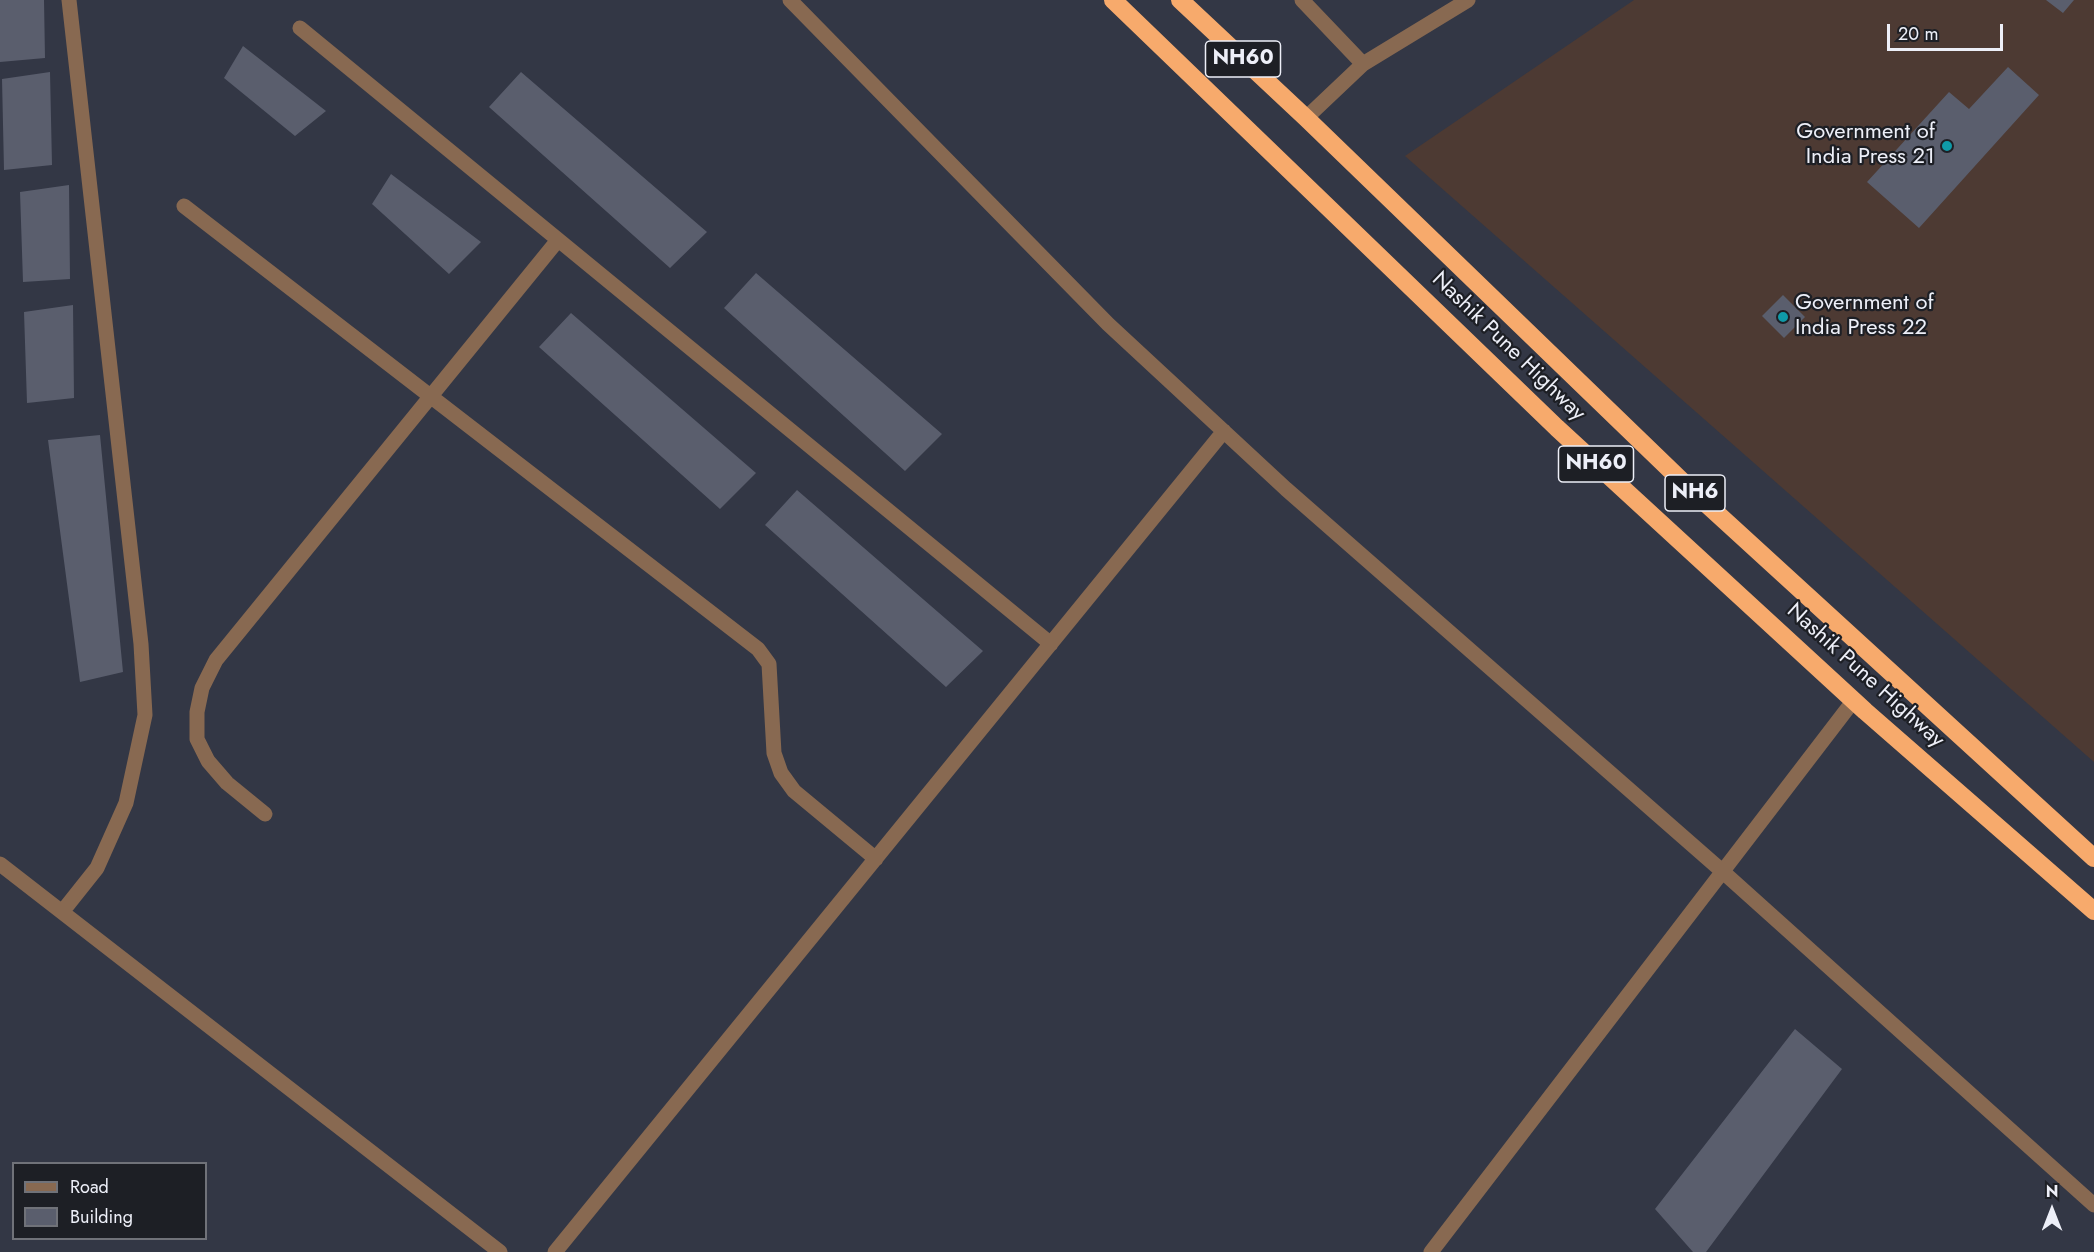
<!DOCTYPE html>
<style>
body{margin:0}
#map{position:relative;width:2094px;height:1252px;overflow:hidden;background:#333745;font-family:Jost,sans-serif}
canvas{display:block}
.legend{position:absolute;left:12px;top:1162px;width:195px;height:78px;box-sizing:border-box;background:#1d1f25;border:2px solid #707279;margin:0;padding:8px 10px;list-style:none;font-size:18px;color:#edeff8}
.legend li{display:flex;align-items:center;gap:12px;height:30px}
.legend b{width:30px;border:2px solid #707279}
.north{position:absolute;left:2022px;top:1180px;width:60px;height:60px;-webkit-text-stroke:4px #1d1f25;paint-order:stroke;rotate:0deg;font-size:16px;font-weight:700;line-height:24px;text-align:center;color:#edeff8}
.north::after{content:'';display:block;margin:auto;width:21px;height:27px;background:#edeff8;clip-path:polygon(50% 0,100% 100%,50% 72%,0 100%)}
.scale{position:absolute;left:1887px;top:24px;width:116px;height:27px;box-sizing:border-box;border:3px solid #edeff8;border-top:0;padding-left:8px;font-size:18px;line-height:21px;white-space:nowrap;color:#edeff8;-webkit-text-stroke:4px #1d1f25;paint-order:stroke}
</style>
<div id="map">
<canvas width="2094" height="1252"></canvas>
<ul class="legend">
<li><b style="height:8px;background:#886951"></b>Road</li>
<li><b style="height:16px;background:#5a5e6d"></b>Building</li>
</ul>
<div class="north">N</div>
<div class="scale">20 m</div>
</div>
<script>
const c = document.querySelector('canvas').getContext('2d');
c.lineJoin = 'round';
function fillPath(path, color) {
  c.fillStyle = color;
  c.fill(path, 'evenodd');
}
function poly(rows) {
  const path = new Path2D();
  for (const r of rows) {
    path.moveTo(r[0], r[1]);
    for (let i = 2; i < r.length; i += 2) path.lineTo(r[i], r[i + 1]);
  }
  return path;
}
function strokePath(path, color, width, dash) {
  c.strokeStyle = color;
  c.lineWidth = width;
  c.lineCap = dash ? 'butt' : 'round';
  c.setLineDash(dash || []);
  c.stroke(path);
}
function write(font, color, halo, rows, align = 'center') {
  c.font = font + ' Jost,sans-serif';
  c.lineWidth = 4.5;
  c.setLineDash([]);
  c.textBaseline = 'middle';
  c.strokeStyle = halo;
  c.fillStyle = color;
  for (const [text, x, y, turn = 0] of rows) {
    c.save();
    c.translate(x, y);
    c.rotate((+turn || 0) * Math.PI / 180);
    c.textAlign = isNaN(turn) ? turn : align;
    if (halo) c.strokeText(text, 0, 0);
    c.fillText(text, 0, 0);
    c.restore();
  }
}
fillPath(poly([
 [1634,0,2094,0,2094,762,1405,156]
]), '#4d3a33');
fillPath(poly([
 [0,0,44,0,45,58,0,62],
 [2046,0,2074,0,2063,13],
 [243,46,326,111,295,136,224,78],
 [2008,67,2039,95,1919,228,1867,182,1949,92,1969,109],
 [50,72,52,165,4,170,2,79],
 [521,72,707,232,670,268,489,107],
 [391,174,481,242,449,274,372,204],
 [69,185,70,279,23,282,20,192],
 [756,273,942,434,905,471,724,308],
 [1783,295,1805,317,1784,338,1762,316],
 [73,305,74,398,27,403,24,312],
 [571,313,756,473,720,509,539,347],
 [100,435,123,672,80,682,48,440],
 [797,490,983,651,946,687,765,525],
 [1795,1029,1842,1069,1706,1252,1693,1252,1655,1209]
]), '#5a5e6d');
strokePath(poly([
 [790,0,1108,324,1286,489,1722,871,2094,1205],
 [300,28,1051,644],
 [184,206,758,649,769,664,774,753,781,773,794,791,876,859],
 [265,814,227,783,208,761,197,739,197,712,202,688,216,660,558,240],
 [0,864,500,1252],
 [62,912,97,868,126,803,145,715,141,644,69,0],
 [555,1252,1224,431],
 [1431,1252,1854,700]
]), '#886951', 15);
strokePath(poly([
 [1302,0,1363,64,1306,118],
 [1363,64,1468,0]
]), '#886951', 15);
strokePath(poly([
 [1113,0,1557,428,1865,711,2094,911],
 [1180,0,1306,118,1688,487,2094,858]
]), '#f7aa6c', 18);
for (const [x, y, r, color] of [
 [1947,146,6,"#0f9aa8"],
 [1783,317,6,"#0f9aa8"]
]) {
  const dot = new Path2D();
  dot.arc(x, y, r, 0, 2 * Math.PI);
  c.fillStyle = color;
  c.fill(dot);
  strokePath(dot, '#1d1f25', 2);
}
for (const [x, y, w] of [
 [1243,59,75],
 [1596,464,75],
 [1695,493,60]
]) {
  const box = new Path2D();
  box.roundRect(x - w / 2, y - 18, w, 36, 4.5);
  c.fillStyle = '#1d1f25';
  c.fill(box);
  strokePath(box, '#edeff8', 1.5);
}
write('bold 21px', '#edeff8', null, [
 ["NH60",1243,59],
 ["NH60",1596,464],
 ["NH6",1695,493]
]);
write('22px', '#edeff8', '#1d1f25', [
 ["Government of",1935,133],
 ["India Press 21",1935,158],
 ["Government of",1795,304,"left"],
 ["India Press 22",1795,329,"left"]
], 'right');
write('22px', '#edeff8', '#1d1f25', [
 ["Nashik Pune Highway",1508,347,44],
 ["Nashik Pune Highway",1865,676,42]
]);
</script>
